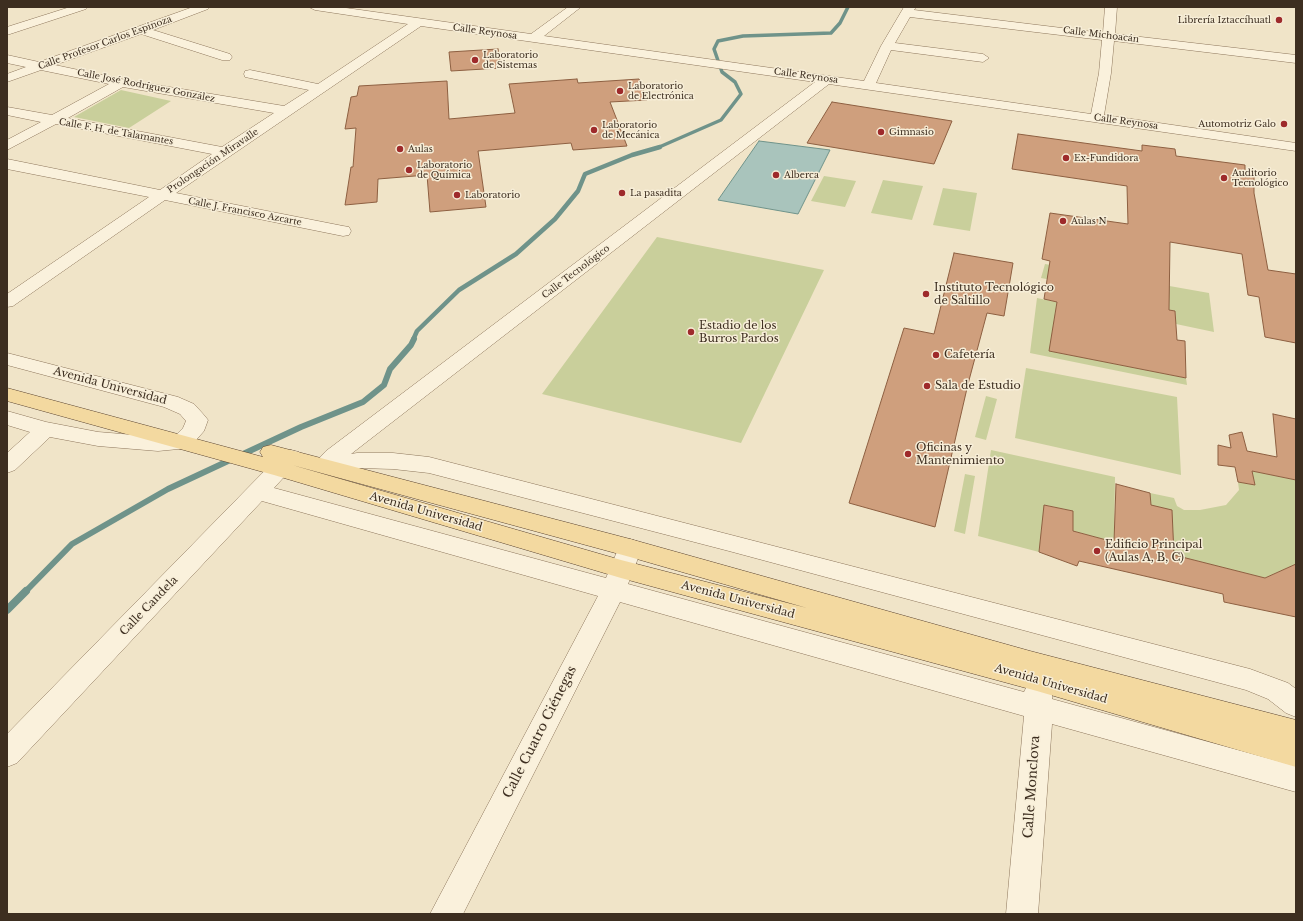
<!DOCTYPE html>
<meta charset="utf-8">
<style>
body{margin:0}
#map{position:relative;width:1303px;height:921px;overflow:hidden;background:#f0e4c8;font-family:"Libre Baskerville",serif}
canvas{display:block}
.frame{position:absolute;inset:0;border:8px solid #3d2e20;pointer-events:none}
</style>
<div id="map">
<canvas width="1303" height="921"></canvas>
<div class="frame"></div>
</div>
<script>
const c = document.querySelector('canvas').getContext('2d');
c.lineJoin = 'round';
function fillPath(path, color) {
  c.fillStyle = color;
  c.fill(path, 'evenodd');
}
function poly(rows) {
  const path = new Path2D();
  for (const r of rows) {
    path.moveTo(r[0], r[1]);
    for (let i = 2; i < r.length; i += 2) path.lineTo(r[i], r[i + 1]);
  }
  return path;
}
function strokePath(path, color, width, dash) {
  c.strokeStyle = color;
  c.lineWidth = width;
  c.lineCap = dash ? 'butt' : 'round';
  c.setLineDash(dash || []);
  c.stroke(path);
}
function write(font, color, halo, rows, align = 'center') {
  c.font = font + ' "Libre Baskerville",serif';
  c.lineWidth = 3;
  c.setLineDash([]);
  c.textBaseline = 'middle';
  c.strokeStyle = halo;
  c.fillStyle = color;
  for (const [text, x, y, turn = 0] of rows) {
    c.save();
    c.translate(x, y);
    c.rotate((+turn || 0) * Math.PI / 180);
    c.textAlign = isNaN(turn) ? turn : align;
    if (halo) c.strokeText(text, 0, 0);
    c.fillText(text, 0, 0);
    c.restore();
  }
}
fillPath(poly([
 [121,90,171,101,129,128,74,117],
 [824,176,856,181,845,207,811,201],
 [883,180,923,186,912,220,871,213],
 [943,188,977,193,970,231,933,225],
 [657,237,824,270,741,443,542,394],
 [1045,264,1209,293,1214,332,1176,324,1175,311,1077,293,1078,285,1041,278],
 [1037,298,1057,302,1050,351,1186,378,1187,385,1030,353],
 [1026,368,1177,397,1181,475,1015,438],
 [986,396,997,399,986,440,975,437],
 [991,450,1115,477,1114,542,1073,531,1073,511,1045,505,1039,552,978,536],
 [1252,471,1296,480,1296,564,1265,578,1149,549,1150,493,1174,498,1177,506,1184,510,1200,510,1226,505,1239,490,1238,482,1255,485],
 [965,474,975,476,965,534,954,531]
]), '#c9cf9b');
const water = poly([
 [759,141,830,150,798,214,718,200,759,141]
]);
fillPath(water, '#a9c4bc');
strokePath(water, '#6f938a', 1);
strokePath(poly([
 [657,148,721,120,741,94,735,82,722,72,714,49,718,41,743,36,831,33,840,23,848,7]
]), '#6f938a', 3.5);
strokePath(poly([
 [413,340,417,331,459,290,516,254,555,219,578,191,585,174,632,155,660,147]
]), '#6f938a', 4.5);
strokePath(poly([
 [25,592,72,544,168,489,301,427,363,402,384,385,390,369,411,345,414,339]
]), '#6f938a', 6);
strokePath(poly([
 [7,610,26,591]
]), '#6f938a', 8);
const building = poly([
 [498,49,501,68,451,71,449,52,498,49],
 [577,79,578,83,639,79,647,100,610,102,627,146,573,150,571,143,478,151,486,207,430,212,427,175,378,179,377,202,345,205,351,167,353,167,356,128,345,129,351,97,357,96,359,86,447,81,449,119,515,113,509,84,577,79],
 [832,102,952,121,934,164,807,143,832,102],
 [1018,134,1142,151,1142,145,1175,149,1176,156,1245,165,1245,172,1254,173,1254,193,1268,270,1296,274,1296,343,1265,337,1259,297,1248,295,1242,254,1170,242,1169,310,1175,311,1177,340,1185,341,1186,378,1049,351,1057,302,1044,299,1050,261,1042,259,1050,213,1128,224,1127,186,1012,169,1018,134],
 [954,253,1013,263,1004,316,987,313,968,384,935,527,849,503,904,328,934,334,954,253],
 [1273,414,1296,419,1296,480,1252,471,1255,485,1238,482,1235,467,1218,465,1218,445,1231,448,1229,435,1242,432,1247,451,1277,457,1273,414],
 [1116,484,1150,493,1151,505,1172,510,1174,555,1265,578,1296,564,1296,617,1224,602,1223,594,1079,561,1077,566,1039,552,1044,505,1073,511,1073,531,1114,542,1116,484]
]);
fillPath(building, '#cf9f7d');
strokePath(building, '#8d5f41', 1);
const minor = poly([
 [70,7,88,7,86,9,7,35,7,27,70,7],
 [193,7,210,7,208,9,153,30,230,54,232,57,230,60,222,60,141,34,55,65,121,79,284,106,309,90,245,77,244,74,245,71,250,70,318,84,408,24,315,10,309,7,339,7,531,34,568,7,581,7,544,36,864,81,881,46,904,7,916,7,914,10,1103,33,1105,7,1117,7,1115,34,1296,55,1296,63,1114,41,1111,73,1104,115,1296,143,1296,151,829,84,351,454,357,453,393,453,429,457,1250,669,1288,683,1296,689,1296,717,1286,713,1268,699,1246,690,729,551,429,473,393,469,358,468,334,476,316,470,313,465,326,451,815,82,421,26,176,193,343,226,349,227,351,231,349,235,343,236,165,200,13,306,7,307,7,294,149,197,7,169,7,159,160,190,212,154,56,124,7,150,7,140,41,122,7,115,7,107,52,115,109,84,41,70,7,82,7,74,26,67,7,63,7,55,39,62,193,7],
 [910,17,1102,40,1099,73,1091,114,876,83,891,50,983,62,989,58,983,54,895,43,910,17],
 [123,87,274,113,222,147,68,118,123,87],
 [7,353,178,397,194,404,204,415,208,420,204,431,189,448,158,451,98,446,50,437,15,470,7,473,7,453,30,432,7,425,7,411,46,422,98,432,158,437,175,436,183,428,186,421,180,414,164,407,7,365,7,353],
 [291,450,299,452,302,457,274,488,606,578,621,542,630,539,639,542,642,548,628,584,1024,692,1028,684,1038,680,1048,684,1052,692,1052,699,1296,766,1296,792,1052,724,1038,914,1006,914,1024,716,620,602,463,914,430,914,598,596,262,501,17,763,7,767,7,734,283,452,291,450]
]);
const major = poly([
 [7,388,263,457,260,452,263,447,271,445,630,539,1030,651,1296,720,1296,767,1037,691,621,578,274,475,7,401,7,388],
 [292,465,630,557,807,608,621,560,292,465]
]);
strokePath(minor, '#8d765c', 1);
strokePath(major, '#5b4430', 1);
fillPath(minor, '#faf1dc');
fillPath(major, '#f3d9a0');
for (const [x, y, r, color] of [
 [1279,20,4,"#9e2a2b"],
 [475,60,4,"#9e2a2b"],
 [620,91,4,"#9e2a2b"],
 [1284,124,4,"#9e2a2b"],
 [594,130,4,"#9e2a2b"],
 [881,132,4,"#9e2a2b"],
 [400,149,4,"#9e2a2b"],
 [1066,158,4,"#9e2a2b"],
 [409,170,4,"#9e2a2b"],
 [776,175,4,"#9e2a2b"],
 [1224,178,4,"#9e2a2b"],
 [622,193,4,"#9e2a2b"],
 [457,195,4,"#9e2a2b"],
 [1063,221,4,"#9e2a2b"],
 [926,294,4,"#9e2a2b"],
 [691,332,4,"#9e2a2b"],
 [936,355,4,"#9e2a2b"],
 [927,386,4,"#9e2a2b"],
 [908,454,4,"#9e2a2b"],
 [1097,551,4,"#9e2a2b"]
]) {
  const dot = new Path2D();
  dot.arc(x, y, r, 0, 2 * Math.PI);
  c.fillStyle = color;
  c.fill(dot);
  strokePath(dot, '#f7eed8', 1.5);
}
write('9px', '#3d2e20', '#f7eed8', [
 ["Librería Iztaccíhuatl",1271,20,"right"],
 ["Laboratorio",483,55],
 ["de Sistemas",483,65],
 ["Laboratorio",628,86],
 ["de Electrónica",628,96],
 ["Automotriz Galo",1276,124,"right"],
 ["Laboratorio",602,125],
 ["de Mecánica",602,135],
 ["Gimnasio",889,132],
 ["Aulas",408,149],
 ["Ex-Fundidora",1074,158],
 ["Laboratorio",417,165],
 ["de Química",417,175],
 ["Auditorio",1232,173],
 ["Tecnológico",1232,183],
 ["Alberca",784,175],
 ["La pasadita",630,193],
 ["Laboratorio",465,195],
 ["Aulas N",1071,221]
], 'left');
write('9px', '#3d2e20', '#f7eed8', [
 ["Calle Reynosa",485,32,8],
 ["Calle Michoacán",1101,35,7],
 ["Calle Profesor Carlos Espinoza",105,43,-20],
 ["Calle Reynosa",806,76,8],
 ["Calle José Rodríguez González",146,86,11],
 ["Calle Reynosa",1126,122,8],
 ["Calle F. H. de Talamantes",116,132,10],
 ["Prolongación Miravalle",213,161,-34],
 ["Calle J. Francisco Azcarte",245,212,11],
 ["Calle Tecnológico",576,272,-37]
]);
write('11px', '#3d2e20', '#f7eed8', [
 ["Instituto Tecnológico",934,288],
 ["de Saltillo",934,301],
 ["Estadio de los",699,326],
 ["Burros Pardos",699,339],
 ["Cafetería",944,355],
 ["Sala de Estudio",935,386],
 ["Oficinas y",916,448],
 ["Mantenimiento",916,461],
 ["Edificio Principal",1105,545],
 ["(Aulas A, B, C)",1105,558]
], 'left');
write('11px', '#3d2e20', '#f7eed8', [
 ["Avenida Universidad",110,386,15],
 ["Avenida Universidad",426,512,16],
 ["Avenida Universidad",738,600,15],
 ["Calle Candela",149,606,-46],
 ["Avenida Universidad",1051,684,16]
]);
write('13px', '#3d2e20', '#f7eed8', [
 ["Calle Cuatro Ciénegas",540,732,-63],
 ["Calle Monclova",1032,787,-86]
]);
</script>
